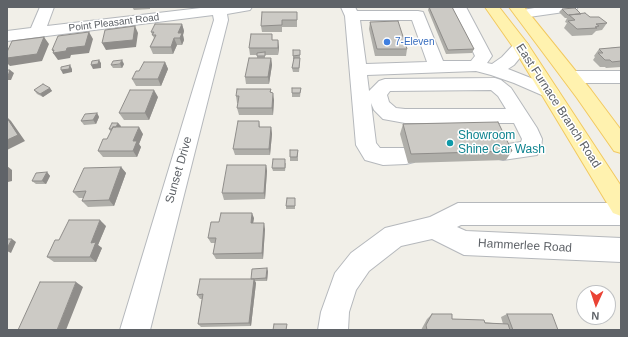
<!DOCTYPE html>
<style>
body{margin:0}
#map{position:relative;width:628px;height:337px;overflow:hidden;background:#f1efe8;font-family:Arial,sans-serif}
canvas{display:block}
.frame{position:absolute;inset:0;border:8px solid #5f6368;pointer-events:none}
.north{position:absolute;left:576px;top:285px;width:40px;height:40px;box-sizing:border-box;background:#fff;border:1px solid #bfc1c3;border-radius:50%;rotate:183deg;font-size:11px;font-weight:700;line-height:16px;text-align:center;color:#5f6368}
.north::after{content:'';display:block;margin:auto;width:14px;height:18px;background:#ea4335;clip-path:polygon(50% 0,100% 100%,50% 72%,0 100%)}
</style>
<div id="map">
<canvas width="628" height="337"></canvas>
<div class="frame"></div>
<div class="north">N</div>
</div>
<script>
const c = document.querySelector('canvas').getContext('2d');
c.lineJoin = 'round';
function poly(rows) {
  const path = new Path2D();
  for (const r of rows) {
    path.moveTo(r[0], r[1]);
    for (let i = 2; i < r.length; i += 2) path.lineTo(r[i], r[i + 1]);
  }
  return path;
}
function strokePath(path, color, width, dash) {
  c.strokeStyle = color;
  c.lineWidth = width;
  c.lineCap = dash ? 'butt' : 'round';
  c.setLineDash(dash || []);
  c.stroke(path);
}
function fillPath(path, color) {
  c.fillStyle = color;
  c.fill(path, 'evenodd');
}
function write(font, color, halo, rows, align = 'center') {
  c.font = font + ' Arial,sans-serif';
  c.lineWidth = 3;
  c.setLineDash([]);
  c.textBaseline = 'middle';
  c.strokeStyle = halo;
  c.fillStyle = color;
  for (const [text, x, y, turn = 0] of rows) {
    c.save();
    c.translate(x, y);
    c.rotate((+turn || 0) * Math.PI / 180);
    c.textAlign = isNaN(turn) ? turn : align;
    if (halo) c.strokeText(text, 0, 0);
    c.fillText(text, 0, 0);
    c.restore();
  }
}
const minor = poly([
 [40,7,54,7,47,26,209,7,252,7,250,10,227,14,228,20,150,330,120,330,214,20,213,15,7,41,7,31,31,28,40,7],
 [341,7,355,7,357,11,418,11,423,12,443,61,471,61,475,56,452,7,466,7,492,56,487,63,492,64,502,57,515,43,521,41,527,43,529,46,527,49,514,65,508,69,556,88,559,92,556,96,550,98,544,96,514,83,491,75,476,71,367,75,369,91,379,81,385,79,495,78,501,80,511,88,537,128,542,139,541,149,537,155,503,160,495,158,492,152,495,146,521,142,522,139,514,123,405,123,383,119,374,110,371,103,376,143,380,148,406,148,414,150,417,156,414,162,406,164,383,165,365,160,356,145,345,16,341,7],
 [360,20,412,20,427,62,366,64,360,20],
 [491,90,498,96,506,109,405,109,396,108,389,102,387,95,390,91,491,90],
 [540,7,578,7,576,10,571,11,522,18,517,17,515,14,517,11,540,7],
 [571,71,621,71,621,83,571,83,565,81,562,77,565,73,571,71],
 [458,203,621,203,621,225,461,225,457,227,466,231,621,238,621,262,464,255,432,239,401,246,369,271,356,290,349,312,348,330,318,330,321,312,335,273,351,253,385,228,430,217,458,203]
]);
const major = poly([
 [485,7,499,7,527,43,621,186,621,216,613,213,513,47,485,7],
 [509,7,524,7,591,90,621,130,621,153,614,151,577,98,509,7]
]);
strokePath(minor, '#b5b8bc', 2);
strokePath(major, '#f2c960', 2);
fillPath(minor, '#fff');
fillPath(major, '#fff2af');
fillPath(poly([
 [132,7,150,7,150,9,134,10],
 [429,7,452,7,474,49,472,53,446,54,428,10],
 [562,9,581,14,590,17,607,23,602,30,596,31,592,35,572,36,564,28,567,23,565,22,567,18,565,18,559,12],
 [297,12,297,27,282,27,282,32,262,32,261,26],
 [370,22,407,49,406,56,375,56,369,29],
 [182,24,184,31,183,35,184,40,182,45,177,45,173,54,153,54,150,47,154,38,151,32],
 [273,40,279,47,278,55,265,55,265,58,271,58,272,65,269,84,246,84,245,77,257,58,257,55,250,55,249,48],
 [621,47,621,67,606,68,605,67,600,67,593,60,595,57,594,56,599,49],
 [300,50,300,62,299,72,293,72,292,68,294,59,293,59,293,56],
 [165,62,168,69,161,86,136,86,132,79,139,71],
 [124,64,122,68,113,68,111,65],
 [50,88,52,91,43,97,37,94,34,90],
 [301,88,300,97,292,97,292,93],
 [271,89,271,93,274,100,273,115,239,115,237,108,238,103,237,103,236,96],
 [158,97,149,120,124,120,119,113],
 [97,113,99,117,96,124,84,125,81,121],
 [259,121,260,127,271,127,272,134,270,155,235,155,233,149],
 [118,123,121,127,143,134,139,144,141,147,137,157,103,157,98,151,107,139,111,132,109,129],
 [403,124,512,151,506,160,408,163,400,134],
 [298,150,298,161,290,161,290,157],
 [286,163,285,171,273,171,272,168],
 [266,165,267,171,265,199,224,200,222,193],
 [121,167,126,173,114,206,88,207,82,201,84,198,79,198,73,192],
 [47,172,50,176,46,184,36,184,32,181],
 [295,198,295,209,286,209,286,206],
 [254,218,253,223,265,229,263,259,216,259,213,254,215,243,211,243,208,238,219,222],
 [106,226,98,245,102,248,96,262,54,262,47,257],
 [268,271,267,281,255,281,256,283,251,326,201,327,198,324,202,299,200,299,197,295,251,279],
 [432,314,452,319,503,324,501,317,507,314,558,330,421,330,427,319]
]), '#afaea9');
fillPath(poly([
 [182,24,184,31,183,35,184,40,182,45,178,33],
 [135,26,138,33,136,47,106,50,102,43],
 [89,32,93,39,89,53,71,55,70,58,58,60,53,53,54,53,52,50,67,48],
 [44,37,49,44,42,61,10,66,7,63,7,58],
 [174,38,177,45,173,54,171,47],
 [278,40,279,47,278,55],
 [271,58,272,65,269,84,268,77],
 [99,60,101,63,101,68,93,69,91,65],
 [122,60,124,64,122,68,120,64],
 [165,62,168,69,161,86,158,79],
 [70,65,72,69,72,72,63,74,61,70],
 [10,70,14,73,11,80,7,80,7,76],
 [50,88,52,91,43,97,40,94],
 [154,90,158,97,149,120,145,113],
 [273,93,274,100,273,115,272,108],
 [97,113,99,117,96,124,93,120],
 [7,117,11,121,25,141,7,150],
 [118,123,121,126,118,133,115,129],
 [139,127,143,134,139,144,141,147,137,157,133,151,133,141],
 [271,127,272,134,270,155,269,149],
 [266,165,267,171,265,199,264,193],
 [7,166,12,170,12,181,8,182,8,197,7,197],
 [121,167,126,173,114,206,109,200],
 [47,172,50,176,46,184,42,181],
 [252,213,254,218,252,229,251,223],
 [100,220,106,226,98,245,102,248,96,262,90,257,91,243],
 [264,223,265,229,263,259,262,253],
 [12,239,16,242,11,253,7,251,7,248],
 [267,268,268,271,267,281,266,278],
 [254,279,256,283,251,326,249,323],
 [76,282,83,287,66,330,57,330]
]), '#8f8d8a');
const building = poly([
 [429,7,452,7,474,49,448,50,429,7],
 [575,8,581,14,568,15,562,9,575,8],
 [262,12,297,12,297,20,282,20,282,25,261,26,262,12],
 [585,13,590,17,599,17,607,23,596,24,599,26,595,27,597,28,577,29,568,21,575,20,569,15,585,13],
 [398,21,407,49,377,49,370,22,398,21],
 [155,24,182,24,178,33,182,33,180,38,174,38,171,47,150,47,156,35,152,35,154,32,151,32,155,24],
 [135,26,133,40,102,43,105,30,135,26],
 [89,32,85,46,67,48,66,51,53,53,54,50,52,50,58,36,89,32],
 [251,34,272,34,272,40,278,40,278,48,249,48,251,34],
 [44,37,37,54,7,58,7,52,12,41,44,37],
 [621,47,621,61,612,62,610,60,605,60,598,53,603,53,599,49,621,47],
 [293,50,300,50,300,55,293,56,293,50],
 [265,52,265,56,257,56,257,53,265,52],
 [249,58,271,58,268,77,245,77,249,58],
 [294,58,300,58,299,68,292,68,294,58],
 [99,60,98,64,91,65,92,61,99,60],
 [122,60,120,64,111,65,113,61,122,60],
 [144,62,165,62,158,79,132,79,136,71,139,71,144,62],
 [70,65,69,69,61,70,61,67,70,65],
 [7,70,10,70,8,76,7,76,7,70],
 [43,84,50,88,40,94,34,90,43,84],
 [292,88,301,88,300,93,292,93,292,88],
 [237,89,271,89,270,92,273,93,272,108,237,108,239,96,236,96,237,89],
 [130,90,154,90,145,113,119,113,130,90],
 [97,113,93,120,81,121,85,114,97,113],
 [7,118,18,135,7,140,7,118],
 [238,121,259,121,259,127,271,127,269,149,233,149,238,121],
 [498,122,512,151,411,154,403,124,498,122],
 [112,123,118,123,116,127,113,127,112,129,109,129,112,123],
 [113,127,139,127,133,141,137,141,133,151,98,151,103,139,107,139,113,127],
 [290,150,298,150,297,157,290,157,290,150],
 [273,159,285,159,285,168,272,168,273,159],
 [227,165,266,165,264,193,222,193,227,165],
 [121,167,109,200,82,201,86,191,73,192,84,168,121,167],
 [47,172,42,181,32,181,36,173,47,172],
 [287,198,295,198,295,206,286,206,287,198],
 [221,213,252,213,251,223,264,223,262,253,213,254,216,238,208,238,211,222,219,222,221,213],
 [69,220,100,220,91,243,96,242,90,257,47,257,55,240,59,240,69,220],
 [7,239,12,239,7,248,7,239],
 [267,268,266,278,251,279,252,269,267,268],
 [200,279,254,279,249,323,198,324,203,294,197,295,200,279],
 [40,282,76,282,57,330,18,330,40,282],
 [432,314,452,314,452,319,484,320,485,323,508,324,510,330,427,330,426,325,432,314],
 [507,314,552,314,558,330,513,330,507,314],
 [274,324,287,324,286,330,273,330,274,324]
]);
fillPath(building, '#cccac5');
strokePath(building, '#8f8d8a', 1);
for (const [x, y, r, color] of [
 [387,42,4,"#3f7fe0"],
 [450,143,4,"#0f9aa8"]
]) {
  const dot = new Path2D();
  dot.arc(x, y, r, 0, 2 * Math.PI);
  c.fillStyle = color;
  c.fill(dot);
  strokePath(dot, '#fff', 1.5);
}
write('10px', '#5f6368', '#fff', [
 ["Point Pleasant Road",114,23,-7]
]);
write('10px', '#366cbe', '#fff', [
 ["7-Eleven",395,42]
], 'left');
write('12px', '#5f6368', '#fff', [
 ["East Furnace Branch Road",558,106,57],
 ["Sunset Drive",179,170,-74],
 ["Hammerlee Road",525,246,3]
]);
write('12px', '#0d838f', '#fff', [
 ["Showroom",458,136],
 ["Shine Car Wash",458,150]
], 'left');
</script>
